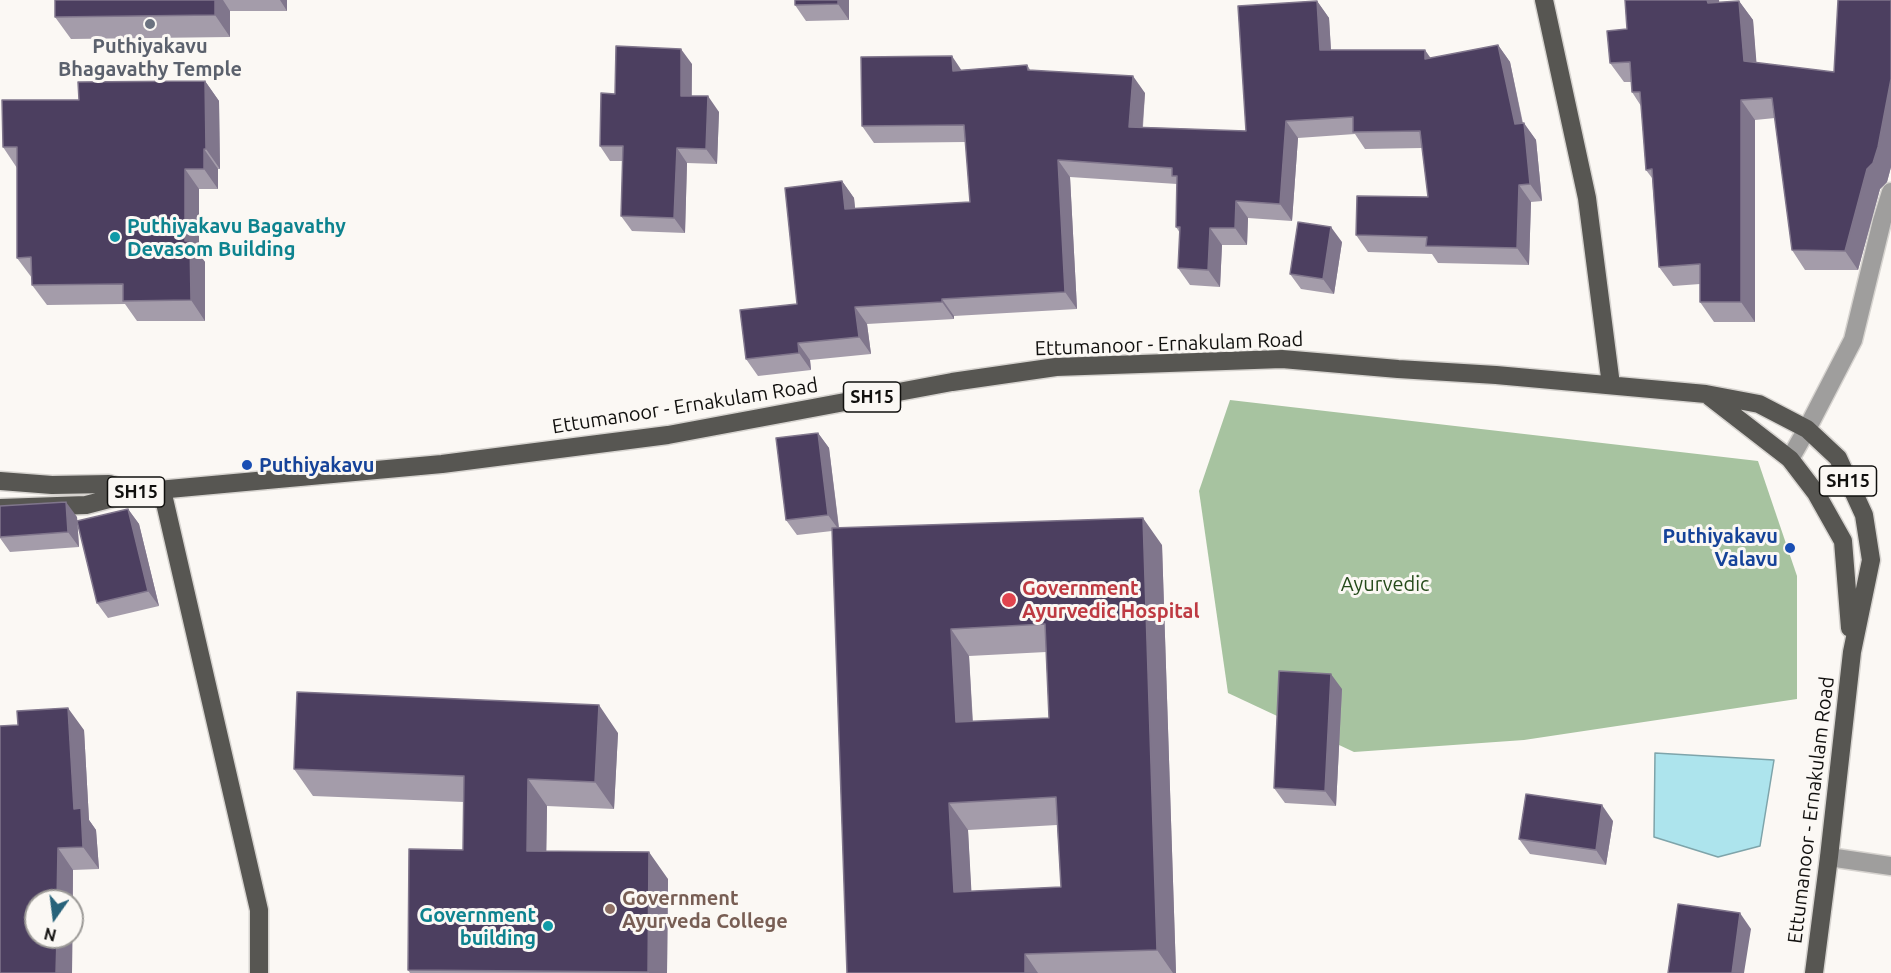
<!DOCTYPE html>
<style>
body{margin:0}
#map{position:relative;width:1891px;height:973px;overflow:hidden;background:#fbf8f4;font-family:Ubuntu,sans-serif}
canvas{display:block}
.north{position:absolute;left:24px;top:889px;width:60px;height:60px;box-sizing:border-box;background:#fbf8f4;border:2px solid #9d9b98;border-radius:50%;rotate:194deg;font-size:16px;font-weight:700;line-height:24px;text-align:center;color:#11100e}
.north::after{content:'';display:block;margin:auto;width:21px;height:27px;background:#27627a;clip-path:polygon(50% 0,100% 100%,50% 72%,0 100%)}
</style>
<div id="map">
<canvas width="1891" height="973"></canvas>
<div class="north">N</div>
</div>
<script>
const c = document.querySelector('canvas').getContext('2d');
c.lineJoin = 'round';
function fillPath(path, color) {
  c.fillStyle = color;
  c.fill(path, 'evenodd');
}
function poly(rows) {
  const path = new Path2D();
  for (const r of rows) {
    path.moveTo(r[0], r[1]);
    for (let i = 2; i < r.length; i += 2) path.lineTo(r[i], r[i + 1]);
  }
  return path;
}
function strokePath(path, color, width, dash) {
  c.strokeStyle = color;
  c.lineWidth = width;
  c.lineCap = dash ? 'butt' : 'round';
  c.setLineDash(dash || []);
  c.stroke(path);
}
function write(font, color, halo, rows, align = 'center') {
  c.font = font + ' Ubuntu,sans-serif';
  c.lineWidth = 6;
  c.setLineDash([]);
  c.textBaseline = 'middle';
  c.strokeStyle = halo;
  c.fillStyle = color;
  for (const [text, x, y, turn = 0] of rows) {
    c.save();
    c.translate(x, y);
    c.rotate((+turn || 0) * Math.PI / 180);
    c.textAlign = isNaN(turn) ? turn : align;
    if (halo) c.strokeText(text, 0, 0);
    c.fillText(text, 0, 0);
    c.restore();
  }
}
fillPath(poly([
 [1230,400,1758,461,1797,576,1797,699,1524,740,1354,752,1228,693,1199,491]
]), '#a7c3a0');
const water = poly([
 [1655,753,1774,760,1760,846,1718,857,1654,837,1655,753]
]);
fillPath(water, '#ade4ed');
strokePath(water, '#7ea4aa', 1.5);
const minor = poly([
 [1790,459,1807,429,1853,340,1882,221,1891,192],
 [1829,857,1891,866]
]);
const major = poly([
 [1544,0,1587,198,1611,385],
 [1710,397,1790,459,1816,493,1843,541,1850,628],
 [0,481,52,485,109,484,136,492,86,505,0,508],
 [162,490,259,910,259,973],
 [136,492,442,464,668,435,952,382,1056,367,1282,359,1398,369,1496,375,1706,394,1759,404,1807,429,1838,458,1864,515,1871,560,1852,652,1829,857,1814,973]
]);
strokePath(minor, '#d6d3cf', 21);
strokePath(major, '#d6d3cf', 21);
strokePath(minor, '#9f9e9d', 18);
strokePath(major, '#575652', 18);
fillPath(poly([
 [55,0,287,0,287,11,230,11,230,37,71,39,55,17],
 [849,0,849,20,806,21,795,5],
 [1891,0,1891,167,1887,182,1880,189,1858,270,1805,270,1792,250,1775,118,1755,120,1755,322,1714,322,1700,302,1700,284,1673,286,1659,267,1652,178,1646,170,1641,106,1632,92,1632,82,1624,82,1610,63,1627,29,1719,3,1739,1,1753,20,1756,63,1834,72],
 [1317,1,1329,18,1331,50,1431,58,1498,45,1510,62,1523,123,1536,140,1542,201,1531,202,1529,265,1438,263,1432,254,1368,252,1356,235,1428,197,1422,148,1365,149,1355,134,1298,138,1292,221,1248,218,1247,245,1222,245,1220,287,1190,285,1178,268,1180,233,1176,227,1177,184,1070,177,1077,309,954,316,954,319,867,324,871,354,810,360,811,370,758,376,746,359,797,304,842,181,854,198,855,209,970,202,966,142,874,143,862,126,962,70,1027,65,1031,71,1145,93,1143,127,1246,131],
 [692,64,692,96,719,112,717,164,687,163,685,233,632,231,621,216,623,161,610,161,600,146,615,94],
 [205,81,219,101,220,169,218,169,218,189,199,189,199,254,205,262,205,321,137,321,125,304,47,305,32,285,32,278,17,258,17,168,3,147,79,100],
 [1342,242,1334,294,1301,289,1290,274],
 [818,433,829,448,839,527,1162,545,1176,973,847,973,832,531,797,535,786,520],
 [1046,652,1049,718,973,722,969,656],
 [1057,825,1061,887,971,891,968,830],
 [0,506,77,517,79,547,10,552,0,538],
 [128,509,139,524,159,606,108,618,97,603],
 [1342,689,1336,806,1285,803,1274,788],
 [84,730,89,820,96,830,99,869,73,870,72,973,0,973],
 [618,733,614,809,547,806,546,851,668,879,667,973,410,973,408,970,463,850,464,802,313,796,294,769],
 [1613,821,1606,865,1530,854,1519,839]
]), '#a49caa');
fillPath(poly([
 [215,0,223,0,230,11,230,37,215,15],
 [280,0,287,0,287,11],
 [838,0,849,0,849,20,838,4],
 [1707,0,1719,0,1721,23,1708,3],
 [1317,1,1329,18,1332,68,1320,50],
 [1739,1,1753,20,1758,81,1744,61],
 [1498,45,1510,62,1524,131,1524,123,1536,140,1542,201,1530,184,1515,124],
 [681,49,692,64,691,111,681,96],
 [1425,50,1437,67,1425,59],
 [952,56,964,74,953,71],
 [1133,76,1145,93,1141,144,1129,127],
 [1891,79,1891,167,1887,182,1880,189,1858,270,1845,251],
 [205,81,219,101,220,169,206,149],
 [708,96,719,112,717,164,706,149],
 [1741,100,1755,120,1755,322,1741,302],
 [1286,121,1298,138,1292,221,1280,204],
 [677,148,687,163,685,233,674,218],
 [204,149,218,169,218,189,204,169],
 [1058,160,1070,177,1077,309,1065,292],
 [185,169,199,189,199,254,205,262,205,321,191,300,185,241],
 [842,181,854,198,857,226,845,209],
 [1519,185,1531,202,1529,265,1517,248],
 [1236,201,1248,218,1247,245,1235,228],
 [1331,227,1342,242,1334,294,1323,279],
 [1210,228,1222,245,1220,287,1208,270],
 [942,299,954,316,954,319,942,302],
 [855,307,867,324,871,354,859,337],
 [798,343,810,360,811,370,799,353],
 [818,433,829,448,839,530,828,515],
 [66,502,77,517,79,547,68,532],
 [128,509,139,524,159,606,148,591],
 [1143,518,1162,545,1176,973,1173,973,1157,950],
 [951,629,969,656,974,749,956,722],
 [1331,674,1342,689,1336,806,1325,791],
 [599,705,618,733,614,809,595,782],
 [68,708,84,730,89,820,96,830,99,869,83,847,74,809],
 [528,779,547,806,546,878,527,851],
 [949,803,968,830,973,919,954,892],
 [1602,805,1613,821,1606,865,1596,850],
 [58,848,73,870,72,973,56,973,57,937,72,937,72,901,57,901],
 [649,852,668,879,667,973,649,973,648,972],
 [1740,913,1751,929,1744,973,1732,973],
 [1025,954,1038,973,1025,973]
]), '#80768c');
const building = poly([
 [55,0,215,0,215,15,55,17,55,0],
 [795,0,838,0,838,4,795,5,795,0],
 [1625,0,1707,0,1708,3,1739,1,1744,61,1834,72,1838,0,1891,0,1891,79,1878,147,1873,163,1867,169,1845,251,1792,250,1772,98,1741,100,1741,302,1700,302,1700,264,1659,267,1652,169,1646,170,1640,92,1632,92,1630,62,1610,63,1607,31,1627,29,1625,0],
 [1317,1,1320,50,1425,50,1425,59,1498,45,1515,124,1524,123,1530,184,1519,185,1517,248,1426,246,1427,237,1356,235,1357,196,1428,197,1420,131,1353,132,1353,117,1286,121,1280,204,1236,201,1235,228,1210,228,1208,270,1178,268,1180,227,1176,227,1177,176,1172,176,1172,168,1058,160,1065,292,942,299,942,302,855,307,859,337,798,343,799,353,746,359,740,310,797,304,785,188,842,181,845,209,970,202,964,125,862,126,861,57,952,56,953,71,1027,65,1028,70,1133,76,1129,127,1246,131,1238,6,1317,1],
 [616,46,681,49,681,96,708,96,706,149,677,148,674,218,621,216,623,146,600,146,601,93,615,94,616,46],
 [205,81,206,149,204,149,204,169,185,169,185,241,190,241,191,300,123,301,123,284,32,285,31,257,17,258,17,147,3,147,2,100,79,100,78,82,205,81],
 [1298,222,1331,227,1323,279,1290,274,1298,222],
 [818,433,828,515,786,520,776,438,818,433],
 [66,502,68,532,0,537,0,506,66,502],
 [128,509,148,591,97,603,77,521,128,509],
 [1143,518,1157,950,1025,954,1025,973,847,973,832,528,1143,518],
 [1045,624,1049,718,956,722,951,629,1045,624],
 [1056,797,1061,887,954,892,949,803,1056,797],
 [1279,671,1331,674,1325,791,1274,788,1279,671],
 [297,692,599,705,595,782,528,779,527,851,649,852,648,972,408,970,409,849,463,850,464,776,294,769,297,692],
 [68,708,74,809,81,808,83,847,58,848,57,901,36,901,36,937,57,937,56,973,0,973,0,726,18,725,17,711,68,708],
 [1526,794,1602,805,1596,850,1519,839,1526,794],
 [1678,904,1740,913,1732,973,1668,973,1678,904]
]);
fillPath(building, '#4c3f60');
strokePath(building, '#80768c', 1.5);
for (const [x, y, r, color] of [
 [150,24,6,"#6b7280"],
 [115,237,6,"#0f9aa8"],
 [247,465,6,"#1a4fb4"],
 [1790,548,6,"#1a4fb4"],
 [1009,600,8,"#e0444e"],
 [610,909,6,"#8d6e63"],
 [548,926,6,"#0f9aa8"]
]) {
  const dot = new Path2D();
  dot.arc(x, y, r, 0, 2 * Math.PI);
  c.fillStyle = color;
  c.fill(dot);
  strokePath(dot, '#fbf8f4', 2);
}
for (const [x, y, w] of [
 [872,397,57],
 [1848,481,57],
 [136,492,57]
]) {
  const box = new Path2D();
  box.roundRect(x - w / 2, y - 15, w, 30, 4.5);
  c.fillStyle = '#fbf8f4';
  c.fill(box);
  strokePath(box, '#11100e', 1.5);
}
write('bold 18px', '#11100e', null, [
 ["SH15",872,397],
 ["SH15",1848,481],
 ["SH15",136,492]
]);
write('bold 20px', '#5b616d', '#fbf8f4', [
 ["Puthiyakavu",150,46],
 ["Bhagavathy Temple",150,69]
]);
write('bold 20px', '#0d838f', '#fbf8f4', [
 ["Puthiyakavu Bagavathy",127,226],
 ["Devasom Building",127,249],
 ["Government",536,915,"right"],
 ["building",536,938,"right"]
], 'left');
write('20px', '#11100e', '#fbf8f4', [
 ["Ettumanoor - Ernakulam Road",1169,344,-2],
 ["Ettumanoor - Ernakulam Road",685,406,-9],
 ["Ettumanoor - Ernakulam Road",1811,810,-83]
]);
write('bold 20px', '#164399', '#fbf8f4', [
 ["Puthiyakavu",259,465],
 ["Puthiyakavu",1778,536,"right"],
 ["Valavu",1778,559,"right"]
], 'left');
write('20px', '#254a1a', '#fbf8f4', [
 ["Ayurvedic",1385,584]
]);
write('bold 20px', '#be3a42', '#fbf8f4', [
 ["Government",1022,588],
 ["Ayurvedic Hospital",1022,611]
], 'left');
write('bold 20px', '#785e54', '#fbf8f4', [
 ["Government",622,898],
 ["Ayurveda College",622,921]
], 'left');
</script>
